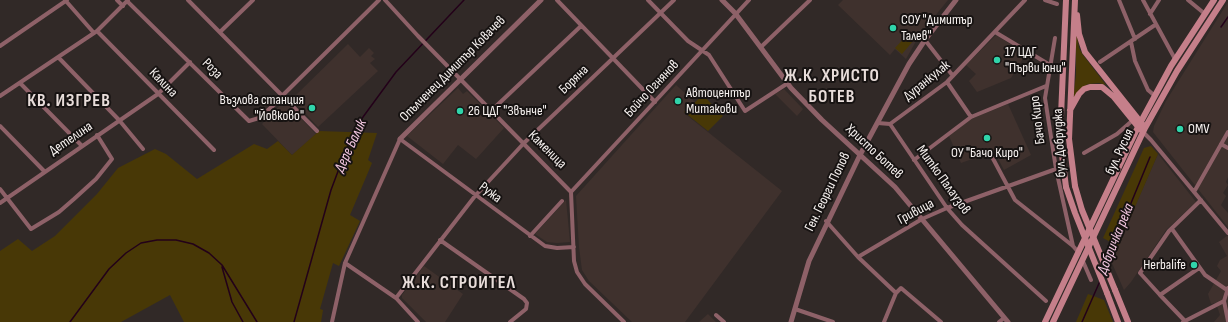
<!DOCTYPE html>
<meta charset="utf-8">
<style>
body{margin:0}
canvas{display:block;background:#312927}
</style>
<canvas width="1228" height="322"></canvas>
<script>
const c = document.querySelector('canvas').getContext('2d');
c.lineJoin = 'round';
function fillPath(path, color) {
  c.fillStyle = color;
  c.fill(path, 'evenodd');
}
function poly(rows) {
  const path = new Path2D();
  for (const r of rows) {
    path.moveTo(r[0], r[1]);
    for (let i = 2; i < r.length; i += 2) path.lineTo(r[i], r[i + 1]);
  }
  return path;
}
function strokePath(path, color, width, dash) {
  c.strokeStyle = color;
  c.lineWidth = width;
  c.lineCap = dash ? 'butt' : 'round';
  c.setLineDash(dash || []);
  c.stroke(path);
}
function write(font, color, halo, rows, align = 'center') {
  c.font = font + ' "Sofia Sans Condensed",sans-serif';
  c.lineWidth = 4;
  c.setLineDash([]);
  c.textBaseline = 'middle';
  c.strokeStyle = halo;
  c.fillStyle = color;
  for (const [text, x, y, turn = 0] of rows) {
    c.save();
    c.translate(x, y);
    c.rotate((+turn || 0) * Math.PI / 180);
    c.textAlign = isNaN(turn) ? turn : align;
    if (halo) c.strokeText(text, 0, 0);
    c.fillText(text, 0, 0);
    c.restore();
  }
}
fillPath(poly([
 [843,0,948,0,920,34,906,59,895,49,890,55,838,5],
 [1228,2,1228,177,1226,182,1228,185,1223,193,1226,196,1221,205,1228,213,1228,227,1153,132,1154,126,1166,101],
 [996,35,1026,54,1011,78,977,92,969,81,976,74,966,65],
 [348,44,360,57,369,48,374,53,371,56,375,59,370,63,378,71,318,127,292,99],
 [676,85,695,102,684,113,782,191,685,322,632,322,589,281,582,270,579,247,576,196],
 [458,88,463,94,467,91,504,128,476,159,458,145,443,164,407,136],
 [784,89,803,109,797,116,775,94],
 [284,101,316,134,292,155,262,124],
 [1008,104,1031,155,1004,170,994,151,961,163,949,136,971,119],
 [1158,154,1196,202,1166,230,1131,282,1124,290,1111,261],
 [566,200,570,242,557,243,547,242,535,234],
 [1228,235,1228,322,1214,322,1220,315,1216,303,1211,304,1208,294,1220,273,1221,271,1217,266,1220,260,1227,256,1219,242],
 [424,266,463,294,445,322,426,322,402,298,402,295],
 [708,314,716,322,699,322]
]), '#3f312d');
fillPath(poly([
 [1076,29,1079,48,1083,55,1106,85,1099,83,1088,84,1079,90,1073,100,1076,75],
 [908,34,914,40,902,54,895,48],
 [703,95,723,116,708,131,684,112],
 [319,131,377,133,368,160,372,163,350,215,360,221,339,266,333,263,320,309,323,310,321,322,184,322,170,295,121,322,0,322,0,251,18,239,32,251,55,236,97,194,118,168,155,149,166,154,197,179,254,144,267,149,278,141,292,155],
 [1151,146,1158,154,1118,246,1103,238,1144,148],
 [1088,294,1104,300,1113,322,1076,322]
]), '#483806');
strokePath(poly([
 [1221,27,1228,17],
 [1106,264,1150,157],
 [222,267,232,302,243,322],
 [70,322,109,269,126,253,141,243,157,240,176,240,193,244,209,253,222,265,257,322],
 [294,322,331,190,346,150,363,117,396,72,464,0],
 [1082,322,1100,281]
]), '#230119', 1.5);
strokePath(poly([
 [65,0,94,33],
 [117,0,123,6],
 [188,0,317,131],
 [385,0,418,36,571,192,574,261,577,272,585,284,624,322],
 [557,0,655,102],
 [648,0,688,41,709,55,745,111,788,83],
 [1045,0,1057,4],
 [1119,0,1135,39],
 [1143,0,1175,59],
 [1188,0,1205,14],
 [127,1,249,121,259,118,284,96],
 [1150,14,1159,0],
 [97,31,214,150],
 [220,32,253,0],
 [995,32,1050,65],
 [1055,38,1045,98,1056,169,1073,246],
 [925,40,953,76],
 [1131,42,1135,61,1148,90,1155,96],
 [0,46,67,0],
 [761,47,810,0],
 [58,57,119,120,143,149],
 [1100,62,1155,25],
 [947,82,971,117],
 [20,83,81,145],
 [283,95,379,0],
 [0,96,97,31,128,0],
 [492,110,581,26],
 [878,123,890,124,947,208,962,225,1046,301],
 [890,124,947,82,1025,0],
 [0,126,44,171],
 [1143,132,1151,140,1228,233],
 [1221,144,1228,148],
 [990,153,1015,200,1073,246,1079,253],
 [1084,153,1117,134,1133,120],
 [914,160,971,117,1046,86],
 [0,189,31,229,59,212,74,199,96,179,112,159,97,135],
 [571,192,749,0],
 [1194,192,1228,132],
 [0,203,158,94,190,62],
 [826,221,858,257,896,293],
 [1172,229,1205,275,1227,290],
 [530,236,562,201],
 [440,240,524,299,527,303,526,309,510,322],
 [858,257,922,219,947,208,1056,169],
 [1082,259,1091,280],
 [345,263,396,298,418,322],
 [1228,288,1224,301,1228,321],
 [1160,295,1140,273,1169,231,1201,200],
 [396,298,475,196,524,143,674,0],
 [795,309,833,322],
 [716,315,724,322],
 [1184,320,1160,295,1199,268],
 [332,322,345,263,400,139,545,246,557,248,574,247],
 [884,322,896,293,901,288,941,322],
 [999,322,1004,318],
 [1183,322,1224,301]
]), '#8e6168', 4);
strokePath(poly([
 [722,0,735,13,791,88,822,120,895,187,1008,322],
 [400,139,541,0],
 [791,322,809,261,860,155,909,64,925,40,956,0]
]), '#8e6168', 5);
strokePath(poly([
 [1066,0,1060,139,1066,187],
 [1077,15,1079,34,1085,52,1143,125],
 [1070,110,1079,94,1084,89,1090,87,1102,87,1114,97,1140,129],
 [1075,186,1069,139,1075,0],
 [1115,290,1128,322],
 [1107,293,1118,322],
 [1045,322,1138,127,1171,66,1214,0],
 [1053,322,1145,128,1177,71,1223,0]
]), '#c57f8a', 6);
strokePath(poly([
 [1075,186,1082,210,1115,290],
 [1066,187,1075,213,1107,293]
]), '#c57f8a', 6);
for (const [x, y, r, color] of [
 [893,28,4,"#30d4aa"],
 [997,60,4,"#30d4aa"],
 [678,101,4,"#30d4aa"],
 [312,108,4,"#30d4aa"],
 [460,111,4,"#30d4aa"],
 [1180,129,4,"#30d4aa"],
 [987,138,4,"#30d4aa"],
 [1194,265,4,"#30d4aa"]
]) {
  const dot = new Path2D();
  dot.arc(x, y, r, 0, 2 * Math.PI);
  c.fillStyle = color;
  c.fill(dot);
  strokePath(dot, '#171312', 1.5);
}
write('14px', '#f8f3f1', '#171312', [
 ["СОУ \"Димитър",901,20],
 ["Талев\"",901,36],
 ["17 ЦДГ",1005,52],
 ["\"Първи юни\"",1005,68],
 ["Автоцентър",686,93],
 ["Митакови",686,109],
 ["Възлова станция",304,100,"right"],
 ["\"Йовково\"",304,116,"right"],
 ["26 ЦДГ \"Звънче\"",468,111],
 ["OMV",1188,129],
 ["ОУ \"Бачо Киро\"",987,153,"center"],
 ["Herbalife",1186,265,"right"]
], 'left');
write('14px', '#f8f3f1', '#171312', [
 ["Роза",212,69,45],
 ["Опълченец Димитър Ковачев",453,69,-45],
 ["Боряна",574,80,-44],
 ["Дуранкулак",927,81,-39],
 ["Калина",163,83,46],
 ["Бойчо Огнянов",652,89,-47],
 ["Бачо Киро",1038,120,-97],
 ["Детелина",71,139,-34],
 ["бул. Добруджа",1060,143,-93],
 ["Каменица",547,150,45],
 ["Христо Ботев",874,152,43],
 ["бул. Русия",1120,152,-65],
 ["Митко Палаузов",943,180,54],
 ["Ген. Георги Попов",828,192,-64],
 ["Ружа",490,193,37],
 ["Гривица",916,212,-28]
]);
write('italic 15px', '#f7cae4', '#171312', [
 ["Дере Балик",351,146,-65],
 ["Добричка река",1116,239,-68]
]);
c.letterSpacing = '1px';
write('bold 18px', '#e8ddda', '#171312', [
 ["Ж.К. ХРИСТО",832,76],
 ["БОТЕВ",832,97],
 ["КВ. ИЗГРЕВ",69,101],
 ["Ж.К. СТРОИТЕЛ",459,283]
]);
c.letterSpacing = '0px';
</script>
